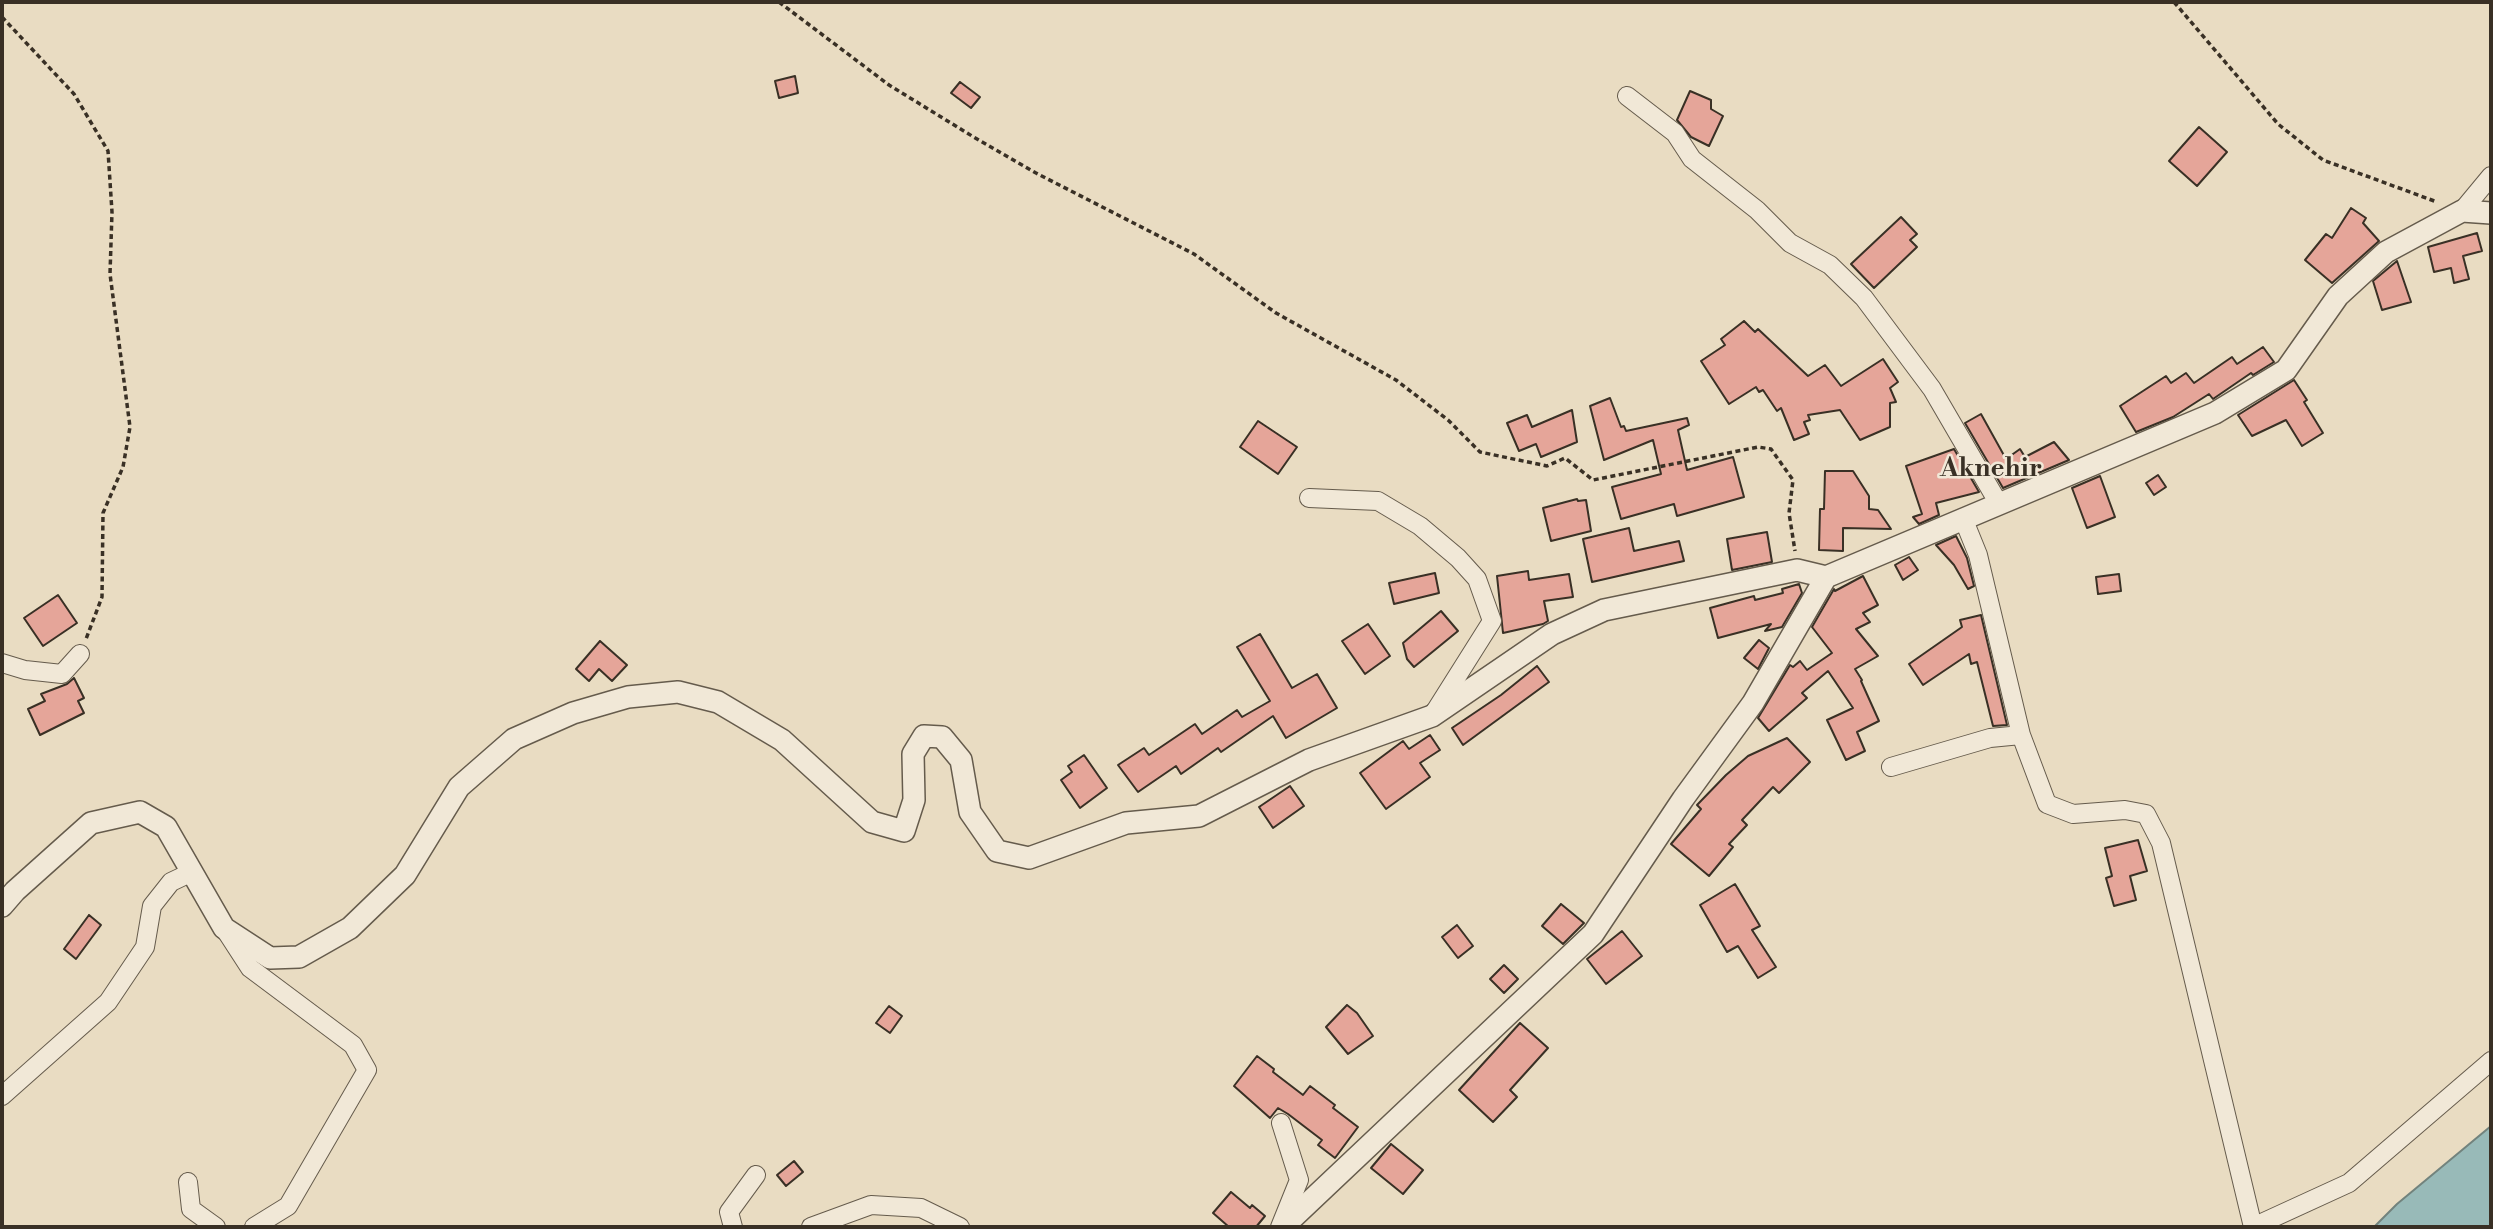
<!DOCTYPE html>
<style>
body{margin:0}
#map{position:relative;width:2493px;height:1229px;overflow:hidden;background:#e9dcc2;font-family:"Libre Bodoni",serif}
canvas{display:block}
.frame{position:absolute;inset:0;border:4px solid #393025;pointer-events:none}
</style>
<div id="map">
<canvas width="2493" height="1229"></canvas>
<div class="frame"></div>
</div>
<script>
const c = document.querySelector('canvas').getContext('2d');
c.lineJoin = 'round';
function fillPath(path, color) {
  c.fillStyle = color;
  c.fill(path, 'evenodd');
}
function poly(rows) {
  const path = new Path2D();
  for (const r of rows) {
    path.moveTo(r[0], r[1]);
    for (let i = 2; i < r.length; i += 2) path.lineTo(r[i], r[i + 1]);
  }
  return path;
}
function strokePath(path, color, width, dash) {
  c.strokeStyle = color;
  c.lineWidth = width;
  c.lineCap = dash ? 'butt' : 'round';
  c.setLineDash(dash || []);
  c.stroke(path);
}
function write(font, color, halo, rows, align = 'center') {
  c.font = font + ' "Libre Bodoni",serif';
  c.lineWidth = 5;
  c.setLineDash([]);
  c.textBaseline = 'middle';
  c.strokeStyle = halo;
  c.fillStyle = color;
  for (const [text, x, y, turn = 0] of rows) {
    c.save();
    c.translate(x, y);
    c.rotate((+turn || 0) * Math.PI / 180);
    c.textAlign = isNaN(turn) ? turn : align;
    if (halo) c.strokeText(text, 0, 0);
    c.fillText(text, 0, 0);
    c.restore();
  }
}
const water = poly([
 [2491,1126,2491,1227,2374,1227,2397,1204,2491,1126]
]);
fillPath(water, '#98bab8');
strokePath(water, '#72837d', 2);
const building = poly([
 [795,76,798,93,779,98,775,81,795,76],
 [960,82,980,97,971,108,951,93,960,82],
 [1690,91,1711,100,1711,109,1723,116,1709,146,1691,137,1677,120,1690,91],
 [2199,127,2227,152,2197,186,2169,161,2199,127],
 [2351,208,2366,218,2363,223,2379,241,2332,283,2305,260,2326,234,2332,238,2351,208],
 [1901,217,1917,234,1910,240,1917,247,1874,288,1851,264,1901,217],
 [2477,233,2482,251,2463,256,2469,279,2454,283,2451,268,2434,272,2428,247,2477,233],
 [2397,261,2411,302,2382,310,2373,281,2397,261],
 [1744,321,1755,332,1758,329,1808,376,1825,365,1841,386,1883,359,1898,382,1890,388,1896,402,1890,403,1890,427,1860,440,1840,410,1808,415,1810,420,1804,422,1809,434,1794,440,1781,408,1777,411,1763,390,1759,392,1756,387,1729,404,1701,361,1725,345,1721,339,1744,321],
 [2263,347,2274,362,2253,375,2251,373,2213,399,2209,394,2173,417,2136,432,2120,406,2166,376,2171,383,2186,373,2194,383,2232,357,2237,364,2263,347],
 [2294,380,2307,400,2304,402,2323,433,2302,446,2286,420,2252,436,2238,415,2294,380],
 [1610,398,1621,427,1624,426,1626,431,1687,418,1689,425,1678,430,1687,470,1733,457,1744,497,1677,516,1674,504,1621,519,1612,487,1661,474,1653,440,1604,460,1590,406,1610,398],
 [1572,410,1577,442,1541,457,1536,444,1519,451,1507,423,1527,415,1532,427,1572,410],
 [1981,414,2006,459,2020,449,2025,457,2054,442,2069,460,2003,488,1965,423,1981,414],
 [1258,421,1297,447,1278,474,1240,447,1258,421],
 [1954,449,1979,492,1936,503,1939,515,1919,524,1913,517,1922,514,1906,466,1954,449],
 [1825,471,1853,471,1869,496,1869,509,1878,510,1891,529,1843,528,1843,551,1819,550,1820,509,1824,509,1825,471],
 [2158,475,2166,487,2154,495,2146,483,2158,475],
 [2100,476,2115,517,2087,528,2072,488,2100,476],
 [1577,499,1578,501,1586,500,1591,531,1551,541,1543,508,1577,499],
 [1629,528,1634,551,1679,541,1684,561,1592,582,1583,539,1629,528],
 [1767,532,1772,562,1732,570,1727,539,1767,532],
 [1956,536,1967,558,1974,586,1968,589,1954,565,1936,545,1956,536],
 [1909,557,1918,570,1903,580,1895,565,1909,557],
 [1528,571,1529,580,1569,574,1573,597,1544,601,1548,621,1543,624,1503,633,1497,576,1528,571],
 [1435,573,1439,593,1394,604,1389,583,1435,573],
 [2119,574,2121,591,2098,594,2096,577,2119,574],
 [1863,576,1878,605,1863,613,1870,622,1856,629,1878,656,1855,669,1862,680,1861,681,1879,721,1857,732,1865,751,1846,760,1827,720,1853,708,1828,671,1802,693,1807,698,1769,731,1758,718,1790,665,1793,667,1800,661,1807,670,1832,653,1812,627,1834,589,1835,591,1863,576],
 [1799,584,1802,593,1782,627,1765,631,1771,624,1718,638,1710,608,1754,596,1755,600,1783,593,1782,589,1799,584],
 [58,595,77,623,43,646,24,618,58,595],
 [1441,611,1458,631,1414,667,1407,659,1403,643,1441,611],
 [1981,615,2007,725,1993,726,1977,662,1971,664,1969,654,1923,685,1909,664,1962,627,1960,620,1981,615],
 [1368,624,1390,656,1365,674,1342,641,1368,624],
 [1260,634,1292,688,1317,674,1337,708,1286,738,1273,716,1221,752,1218,748,1181,774,1176,766,1138,792,1118,765,1144,748,1149,755,1195,724,1202,734,1237,710,1242,717,1270,701,1237,647,1260,634],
 [1759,640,1769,648,1758,669,1744,658,1759,640],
 [600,641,627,665,612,681,599,669,589,681,576,669,600,641],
 [1537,666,1549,682,1463,745,1452,728,1501,695,1537,666],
 [74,678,84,698,78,701,84,713,40,735,28,709,45,701,41,694,67,684,74,678],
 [1430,735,1440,750,1420,763,1430,777,1386,809,1360,773,1403,741,1409,749,1430,735],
 [1787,738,1810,762,1779,793,1773,787,1742,820,1747,825,1729,844,1733,847,1709,876,1671,844,1701,809,1697,805,1726,775,1748,756,1787,738],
 [1084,755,1107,788,1080,808,1061,780,1072,772,1068,766,1084,755],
 [1290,786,1304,806,1273,828,1259,807,1290,786],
 [2138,840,2147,871,2130,876,2136,900,2114,906,2106,878,2112,876,2105,848,2138,840],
 [1735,884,1760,926,1752,930,1776,967,1758,978,1738,946,1727,952,1700,905,1735,884],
 [1561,904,1584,923,1563,944,1542,926,1561,904],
 [89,915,101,925,76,959,64,949,89,915],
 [1457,925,1473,946,1458,958,1442,937,1457,925],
 [1622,931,1642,956,1606,984,1587,959,1622,931],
 [1504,965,1518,979,1504,993,1490,979,1504,965],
 [1347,1005,1357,1013,1373,1036,1348,1054,1326,1027,1347,1005],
 [889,1006,902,1016,890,1033,876,1023,889,1006],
 [1520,1023,1548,1048,1510,1090,1517,1097,1493,1122,1459,1090,1520,1023],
 [1257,1056,1274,1069,1273,1072,1303,1095,1310,1086,1335,1105,1333,1108,1358,1127,1335,1158,1318,1145,1322,1140,1288,1114,1278,1108,1270,1118,1234,1086,1257,1056],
 [1391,1144,1423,1170,1403,1194,1371,1168,1391,1144],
 [794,1161,803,1172,786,1186,777,1175,794,1161],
 [1231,1192,1250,1208,1252,1205,1265,1216,1256,1227,1229,1227,1213,1213,1231,1192]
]);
fillPath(building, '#e5a599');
strokePath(building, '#393025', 2);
const minor = poly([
 [1627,96,1675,133,1692,159,1757,210,1790,243,1830,265,1864,298,1932,389,1999,504],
 [2462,211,2491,176],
 [1309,498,1378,501,1420,526,1458,558,1477,579,1492,621,1434,713],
 [1963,518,1978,555,2021,735,2047,804,2073,814,2125,810,2146,814,2161,843,2253,1227],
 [2,663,25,670,62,674,80,654],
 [1891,767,1990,738,2021,735],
 [226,931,250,968,353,1045,367,1070,288,1206,254,1227],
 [2,1096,108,1002,145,947,152,906,171,882,192,872],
 [188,1182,191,1209,216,1227],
 [733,1227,729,1212,756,1175],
 [811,1227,871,1205,921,1208,960,1227],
 [1280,1227,1299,1180,1281,1123],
 [2253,1227,2349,1183,2491,1061]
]);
const tertiary = poly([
 [2,906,15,891,91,823,140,812,166,827,224,928,270,958,299,957,350,928,405,875,459,787,514,739,573,713,628,697,678,692,718,702,782,740,872,822,904,831,914,800,913,754,924,736,942,737,961,760,970,812,997,851,1029,858,1126,823,1199,816,1309,760,1432,716,1552,634,1604,610,1797,570,1826,577],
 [1283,1227,1593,934,1683,799,1753,703,1826,577,2215,413,2286,370,2338,296,2386,252,2462,211,2491,213]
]);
strokePath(minor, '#655b4c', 20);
strokePath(tertiary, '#655b4c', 24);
strokePath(poly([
 [779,2,889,85,972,136,1036,173,1194,254,1276,313,1396,380,1448,420,1480,452,1547,466,1565,458,1593,480,1758,447,1771,449,1793,480,1789,513,1795,551],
 [2174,2,2278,124,2323,160,2437,202],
 [2,17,74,94,108,151,112,212,110,274,130,427,123,467,103,513,102,597,86,639]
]), '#393025', 3.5, [5, 3.5]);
strokePath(minor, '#f1e8d7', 18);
strokePath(tertiary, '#f1e8d7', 21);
write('bold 26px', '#393025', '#f1e8d7', [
 ["Aknehir",1991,470]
]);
</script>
